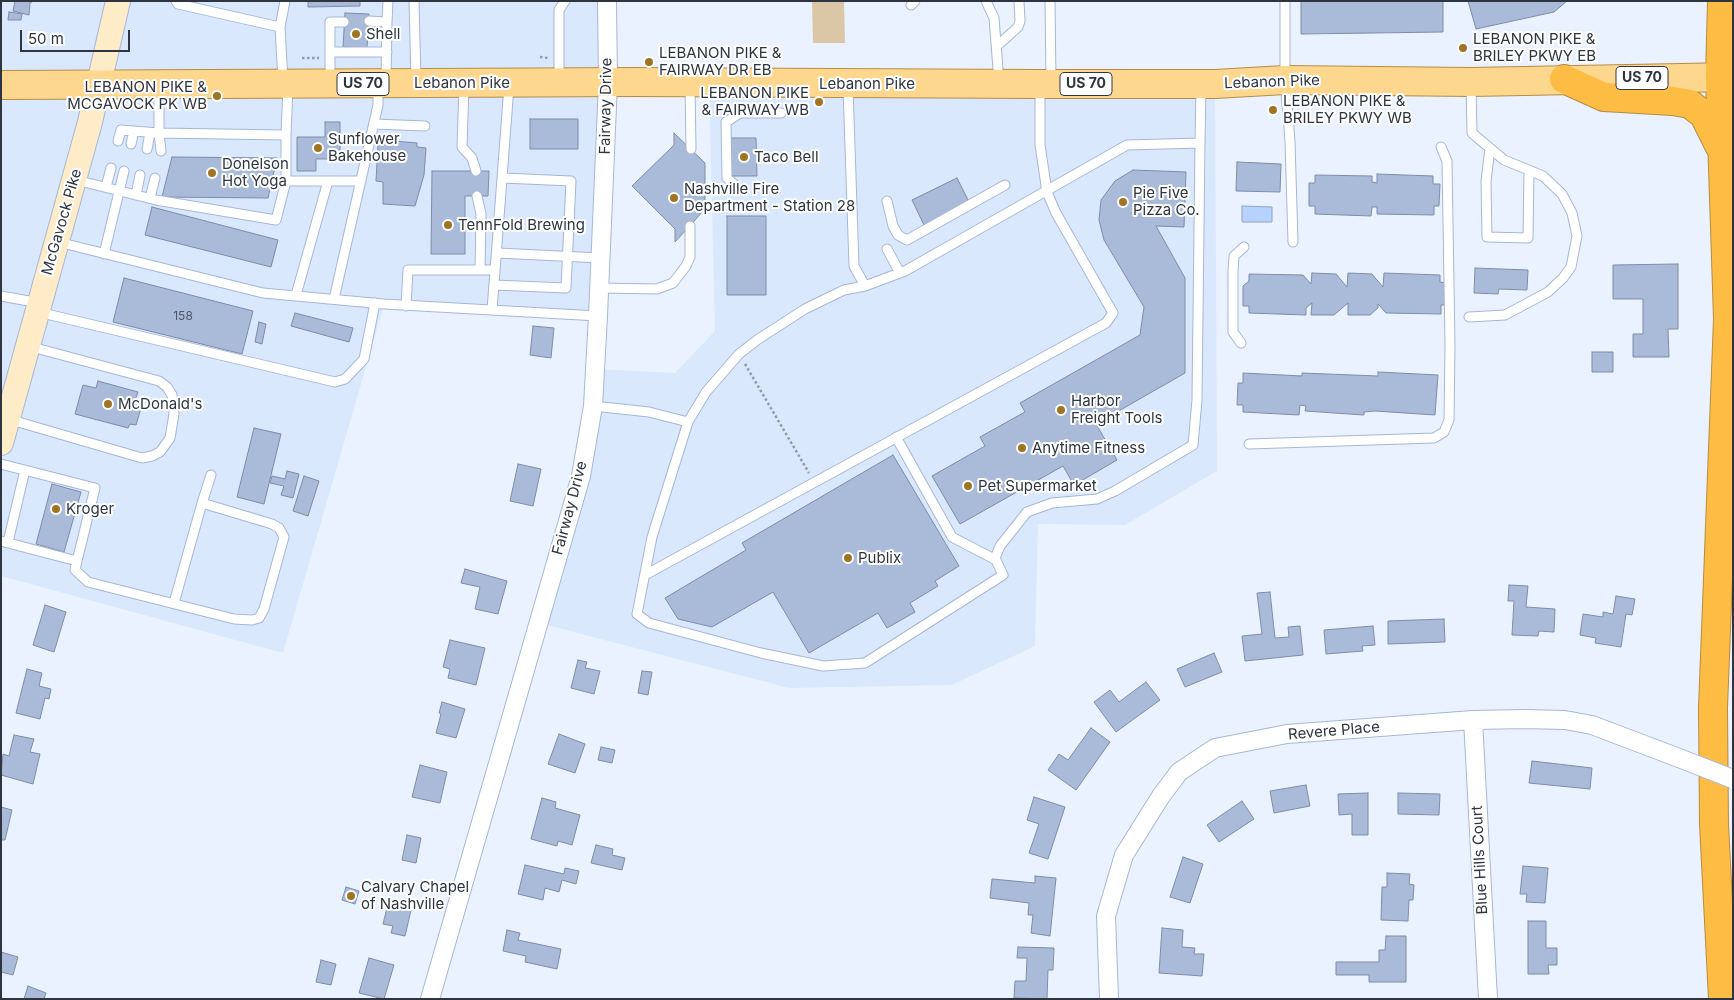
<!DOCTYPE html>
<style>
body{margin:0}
#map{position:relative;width:1734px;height:1000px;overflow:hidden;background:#ebf2ff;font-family:Inter,sans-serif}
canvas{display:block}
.frame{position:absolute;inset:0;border:2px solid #2e3540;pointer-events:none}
.scale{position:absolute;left:20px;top:30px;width:110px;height:22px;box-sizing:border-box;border:2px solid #2e3540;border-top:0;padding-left:6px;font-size:15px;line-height:18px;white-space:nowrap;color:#2e3540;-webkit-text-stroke:4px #fff;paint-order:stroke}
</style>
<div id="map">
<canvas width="1734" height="1000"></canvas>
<div class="frame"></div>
<div class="scale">50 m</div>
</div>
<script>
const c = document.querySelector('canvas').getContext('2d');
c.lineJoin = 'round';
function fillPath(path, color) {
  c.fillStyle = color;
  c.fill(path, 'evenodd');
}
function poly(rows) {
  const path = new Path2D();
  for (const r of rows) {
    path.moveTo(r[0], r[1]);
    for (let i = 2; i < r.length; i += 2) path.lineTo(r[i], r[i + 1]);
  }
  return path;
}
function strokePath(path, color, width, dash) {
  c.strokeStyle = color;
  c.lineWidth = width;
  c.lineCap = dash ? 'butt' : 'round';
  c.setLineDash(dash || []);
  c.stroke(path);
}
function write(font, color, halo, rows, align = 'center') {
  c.font = font + ' Inter,sans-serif';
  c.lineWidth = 4;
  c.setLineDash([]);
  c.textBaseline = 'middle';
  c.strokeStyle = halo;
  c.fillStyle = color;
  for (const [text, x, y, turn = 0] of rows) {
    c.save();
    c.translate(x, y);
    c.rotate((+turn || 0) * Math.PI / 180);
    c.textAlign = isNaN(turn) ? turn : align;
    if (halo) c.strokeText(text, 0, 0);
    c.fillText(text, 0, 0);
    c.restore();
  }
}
fillPath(poly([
 [1,1,607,1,598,316,384,305,283,653,1,576,1,461,80,160,1,443],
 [709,84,1215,84,1217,471,1125,525,1038,524,1035,646,952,685,789,688,539,623,581,476,595,369,675,373,715,331]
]), '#dae8fe');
fillPath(poly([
 [812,1,844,1,845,43,813,43]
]), '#dbc7a6');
const water = poly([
 [1242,206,1272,207,1272,222,1242,222,1242,206]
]);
fillPath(water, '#b7d2fe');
strokePath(water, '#8ea3c5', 1);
const building = poly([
 [15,1,33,1,30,3,29,15,13,11,15,1],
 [308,1,360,1,360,6,308,7,308,1],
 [1301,1,1443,1,1443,32,1301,34,1301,1],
 [1468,1,1567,1,1554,12,1476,29,1468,1],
 [9,12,22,14,21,20,8,20,9,12],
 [345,13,369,14,367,48,343,47,345,13],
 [530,119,578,119,578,149,530,149,530,119],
 [325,122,340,122,340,159,316,159,316,171,297,171,297,137,325,137,325,122],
 [674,133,705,163,705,209,675,242,675,229,632,186,674,145,674,133],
 [731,138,756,138,757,176,731,176,731,138],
 [382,140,417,143,417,147,426,148,424,175,415,206,383,204,383,182,376,181,378,145,381,145,382,140],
 [172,157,277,158,268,198,162,197,172,157],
 [1237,162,1281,164,1280,192,1236,191,1237,162],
 [1133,170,1186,172,1184,227,1156,226,1185,278,1185,373,1096,424,1117,460,1074,485,1063,466,960,524,932,476,985,446,980,437,1025,412,1020,403,1140,335,1144,307,1104,240,1099,220,1101,200,1115,181,1133,170],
 [432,171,489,171,488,196,465,196,465,254,431,254,432,171],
 [1377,174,1433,176,1433,184,1440,184,1439,206,1434,206,1434,215,1377,214,1377,207,1372,207,1371,216,1315,214,1315,206,1309,206,1309,183,1315,183,1315,175,1372,176,1372,182,1377,183,1377,174],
 [957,178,969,202,924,225,912,200,957,178],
 [152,207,278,240,271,267,145,235,152,207],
 [727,216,766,216,766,295,727,295,727,216],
 [1678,264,1678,329,1668,329,1669,357,1633,357,1633,334,1643,334,1643,299,1613,299,1613,265,1678,264],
 [1475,268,1528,270,1527,290,1499,289,1498,294,1474,293,1475,268],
 [1312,273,1336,274,1347,287,1348,273,1372,274,1383,287,1384,273,1440,275,1440,282,1446,283,1446,305,1441,305,1441,314,1386,313,1378,304,1378,308,1370,315,1348,315,1348,303,1334,315,1311,315,1312,303,1306,308,1306,315,1249,313,1249,306,1243,306,1243,286,1249,281,1249,274,1303,275,1311,284,1312,273],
 [124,278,253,311,242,354,113,322,124,278],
 [295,313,353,328,349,342,291,326,295,313],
 [259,322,266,324,262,344,255,342,259,322],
 [533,326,554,328,551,358,530,355,533,326],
 [1592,352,1613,352,1613,372,1592,372,1592,352],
 [1378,372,1438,375,1435,415,1375,411,1364,412,1364,415,1305,411,1306,406,1300,405,1299,415,1243,412,1243,405,1237,405,1238,383,1243,383,1243,373,1302,376,1302,373,1378,376,1378,372],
 [98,381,138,392,134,403,142,405,136,425,130,424,128,428,75,414,83,385,96,388,98,381],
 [254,428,281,434,264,504,237,497,254,428],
 [893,455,959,566,935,581,938,586,910,603,915,612,887,628,878,613,809,653,773,592,712,627,678,619,665,598,746,550,742,543,893,455],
 [518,464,541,469,533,506,510,501,518,464],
 [287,471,299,474,293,498,281,495,284,486,270,483,272,476,285,479,287,471],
 [304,476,319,481,308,516,293,511,304,476],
 [52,484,81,492,64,552,36,544,52,484],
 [465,569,507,581,498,614,475,609,480,587,461,583,465,569],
 [1509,585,1528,586,1526,607,1555,609,1554,632,1539,631,1538,636,1512,635,1514,601,1508,601,1509,585],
 [1270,592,1275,638,1289,637,1288,627,1300,626,1303,655,1245,661,1242,636,1262,634,1257,593,1270,592],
 [1616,596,1635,599,1632,615,1626,614,1621,647,1595,643,1596,638,1580,635,1583,614,1603,617,1603,612,1613,614,1616,596],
 [45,605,66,612,54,652,33,645,45,605],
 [1444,619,1445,642,1388,644,1388,621,1444,619],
 [1373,626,1375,645,1362,646,1363,651,1326,654,1324,630,1373,626],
 [450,640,485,648,476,685,448,678,450,669,443,667,450,640],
 [1214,653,1222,672,1185,687,1177,669,1214,653],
 [578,660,587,662,585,668,600,671,594,694,571,688,578,660],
 [27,669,42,673,39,686,51,689,49,699,45,698,40,719,16,713,27,669],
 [642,671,652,672,648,695,638,693,642,671],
 [1146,682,1160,700,1116,732,1094,702,1110,690,1119,702,1146,682],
 [442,702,465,709,456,738,436,733,441,714,439,713,442,702],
 [1091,728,1110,742,1076,790,1048,770,1059,754,1068,760,1091,728],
 [559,734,585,744,575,773,548,764,559,734],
 [14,735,34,739,30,752,40,754,33,784,1,775,3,754,9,756,14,735],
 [601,747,615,750,612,763,598,760,601,747],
 [1532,761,1592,768,1590,789,1529,783,1532,761],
 [420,765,447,772,440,803,412,797,420,765],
 [1306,785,1310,806,1274,813,1270,791,1306,785],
 [1368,793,1368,835,1352,835,1352,814,1339,815,1338,794,1368,793],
 [1398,793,1440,794,1439,815,1398,814,1398,793],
 [1034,797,1065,807,1048,859,1029,853,1039,824,1027,820,1034,797],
 [542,798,556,802,555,808,580,815,572,845,558,841,557,846,531,839,542,798],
 [1242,801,1254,819,1219,842,1207,825,1242,801],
 [1,807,12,810,5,840,1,840,1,807],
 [407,835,421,838,416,863,402,860,407,835],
 [596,845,613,849,612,855,625,858,622,870,591,863,596,845],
 [1183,857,1203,864,1190,903,1170,897,1183,857],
 [525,865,564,874,565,868,579,871,576,884,562,880,559,892,545,888,543,900,518,894,525,865],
 [1523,866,1548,868,1545,903,1526,902,1527,894,1520,894,1523,866],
 [1387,873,1410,874,1409,884,1414,885,1413,900,1409,900,1408,921,1381,920,1382,887,1387,887,1387,873],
 [1035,876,1056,878,1050,936,1031,933,1033,915,1028,915,1029,903,990,898,992,879,1035,883,1035,876],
 [346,887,359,891,355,904,342,900,346,887],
 [389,900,412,906,405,936,391,933,393,926,383,924,389,900],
 [1528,921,1546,921,1546,948,1557,948,1557,965,1548,965,1549,974,1528,974,1528,921],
 [1162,928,1183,930,1182,947,1195,948,1194,954,1204,954,1202,976,1159,973,1162,928],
 [507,930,520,933,518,940,561,949,557,969,525,962,526,956,503,951,507,930],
 [1386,936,1406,936,1406,982,1369,982,1369,975,1336,975,1336,962,1379,962,1379,950,1385,950,1386,936],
 [1018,947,1054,948,1053,970,1048,970,1047,999,1014,998,1015,981,1026,981,1027,958,1017,958,1018,947],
 [1,952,18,957,13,975,1,972,1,952],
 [369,958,394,965,384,999,359,993,369,958],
 [321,960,336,964,331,985,316,982,321,960],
 [28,986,46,993,44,999,24,999,28,986]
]);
fillPath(building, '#a9bbd9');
strokePath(building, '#7d8da9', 1);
const lane = poly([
 [176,1,178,4,280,27],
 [414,1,416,81],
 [986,1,994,18,999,82],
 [1050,1,1051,81],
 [1285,1,1285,80,1290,141,1293,242],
 [911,5,915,1],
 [369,21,387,22,386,80],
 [387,22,388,1],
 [997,46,1018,27,1020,21,1019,1],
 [330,52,387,52],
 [559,80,559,10,565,1],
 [283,81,280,27,285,1],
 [330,81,330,22,344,22],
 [464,86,462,147,472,158,476,171],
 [690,86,691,149],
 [159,87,159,133,286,135,288,86],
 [848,87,854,266,865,286],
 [374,124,425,126],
 [286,135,286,181,361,181],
 [118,141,121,130,159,133,161,151],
 [1200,143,1197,400,1193,445,1115,491,1097,499,1052,503,1027,512,1000,546,995,558,1003,575,865,663,823,666,761,653,649,623,637,614,652,537,688,422,706,392,739,354,757,340,805,309,844,290,865,286,905,271,1127,145,1200,143,1201,86],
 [131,144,134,131],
 [1490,148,1486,181,1487,237,1528,238,1529,170],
 [147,149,150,133],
 [76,180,156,200,276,220,286,181],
 [736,186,727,178,726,122,740,113,781,113],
 [106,187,111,168],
 [136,195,140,175],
 [477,196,481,214,480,270],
 [150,198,155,178],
 [887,201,893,226,898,235,907,240,1005,185],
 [58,242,263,293,384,304,598,316],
 [887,249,900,273],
 [497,253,601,258],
 [104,254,124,171],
 [494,285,566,288,571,181,503,178],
 [599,288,657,289,673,283,686,266,690,257,690,226],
 [296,295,328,181],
 [1,296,40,303],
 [334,299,378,105,378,86],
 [406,306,408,270,495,270],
 [492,310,509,86],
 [38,312,335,382,345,379,364,359,375,303],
 [1469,317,1505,315,1548,292,1563,278,1571,267,1577,236,1572,213,1562,194,1543,176,1504,160,1472,133,1471,84],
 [1241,343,1233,332,1233,271,1234,256,1244,247],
 [593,406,649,412,688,422],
 [8,419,142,458,152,456,160,452,170,438,174,414,172,395,167,387,159,381,28,346],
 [896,437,952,537,996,560],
 [1249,444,1434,438,1444,432,1449,420,1450,345,1447,161,1441,147],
 [1,464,95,488,77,561,1,541],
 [202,503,211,475],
 [8,542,25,470],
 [77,561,75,570,88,582,234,619,252,620,259,618,264,609,284,537,279,528,272,524,202,503,174,603],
 [645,575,1106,323,1113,313,1056,213,1047,192,1040,145,1040,87]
]);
const street = poly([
 [1473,720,1488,999],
 [430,999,581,476,593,406,598,316,608,83,607,1],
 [1109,999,1106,916,1124,855,1161,796,1179,772,1215,748,1287,734,1473,720,1525,719,1565,720,1592,725,1679,758]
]);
const secondary = poly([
 [1,443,90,122,118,1]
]);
const primary = poly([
 [1,85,636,82,1040,84,1215,84,1285,80,1471,82,1733,77]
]);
const highway = poly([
 [1722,1,1720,77,1728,319,1713,708,1714,824,1723,999],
 [1564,79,1604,97,1673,101,1690,104,1704,115,1720,147]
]);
strokePath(lane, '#a6b7d5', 11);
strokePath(street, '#a6b7d5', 20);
strokePath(secondary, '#a6b7d5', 26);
strokePath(primary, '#b58d43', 30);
strokePath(highway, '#b58d43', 30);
strokePath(poly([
 [540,57,548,58],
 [302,58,319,58],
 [745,364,809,473]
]), '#939aa6', 2.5, [2.5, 2.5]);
strokePath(lane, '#fff', 9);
strokePath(street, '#fff', 18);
strokePath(secondary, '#feebc7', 24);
strokePath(primary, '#fed78f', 28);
strokePath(highway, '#fdbc44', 28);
const streetBridge = poly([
 [1679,758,1733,779]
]);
strokePath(streetBridge, '#a6b7d5', 20, []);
strokePath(streetBridge, '#fff', 18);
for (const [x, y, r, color] of [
 [356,34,5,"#9f7524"],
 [1463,48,5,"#9f7524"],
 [649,62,5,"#9f7524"],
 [217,96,5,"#9f7524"],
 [819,102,5,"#9f7524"],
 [1273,110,5,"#9f7524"],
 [318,148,5,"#9f7524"],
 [744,157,5,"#9f7524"],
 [212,173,5,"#9f7524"],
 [674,198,5,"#9f7524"],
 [1123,202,5,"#9f7524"],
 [448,225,5,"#9f7524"],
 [108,404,5,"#9f7524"],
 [1061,410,5,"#9f7524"],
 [1022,448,5,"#9f7524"],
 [968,486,5,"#9f7524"],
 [56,509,5,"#9f7524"],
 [848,558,5,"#9f7524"],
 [351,896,5,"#9f7524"]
]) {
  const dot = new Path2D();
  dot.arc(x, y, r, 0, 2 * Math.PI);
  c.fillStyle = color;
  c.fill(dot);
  strokePath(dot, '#fff', 2);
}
write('12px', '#4d5666', null, [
 ["158",183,316]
]);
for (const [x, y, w] of [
 [1642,78,52],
 [363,84,52],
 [1086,84,52]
]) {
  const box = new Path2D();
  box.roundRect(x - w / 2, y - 11.5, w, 23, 4);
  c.fillStyle = '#fff';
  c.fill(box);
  strokePath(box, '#2e3540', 1);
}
write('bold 14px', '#2e3540', null, [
 ["US 70",1642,78],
 ["US 70",363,84],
 ["US 70",1086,84]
]);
write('15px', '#2e3540', '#fff', [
 ["Shell",366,34],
 ["LEBANON PIKE &",1473,39],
 ["BRILEY PKWY EB",1473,56],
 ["LEBANON PIKE &",659,53],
 ["FAIRWAY DR EB",659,70],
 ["LEBANON PIKE &",207,87,"right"],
 ["MCGAVOCK PK WB",207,104,"right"],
 ["LEBANON PIKE",809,93,"right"],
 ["& FAIRWAY WB",809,110,"right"],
 ["LEBANON PIKE &",1283,101],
 ["BRILEY PKWY WB",1283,118],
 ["Sunflower",328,139],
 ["Bakehouse",328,156],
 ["Taco Bell",754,157],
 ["Donelson",222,164],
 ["Hot Yoga",222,181],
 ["Nashville Fire",684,189],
 ["Department - Station 28",684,206],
 ["Pie Five",1133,193],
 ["Pizza Co.",1133,210],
 ["TennFold Brewing",458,225],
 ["Harbor",1071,401],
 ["Freight Tools",1071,418],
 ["McDonald's",118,404],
 ["Anytime Fitness",1032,448],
 ["Pet Supermarket",978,486],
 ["Kroger",66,509],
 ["Publix",858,558],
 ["Calvary Chapel",361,887],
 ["of Nashville",361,904]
], 'left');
write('15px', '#2e3540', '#fff', [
 ["Lebanon Pike",1272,82,-2],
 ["Lebanon Pike",462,83],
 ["Lebanon Pike",867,84],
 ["Fairway Drive",606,106,-89],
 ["McGavock Pike",62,222,-74],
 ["Fairway Drive",570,508,-75],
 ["Revere Place",1334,731,-5],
 ["Blue Hills Court",1480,860,-93]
]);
</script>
